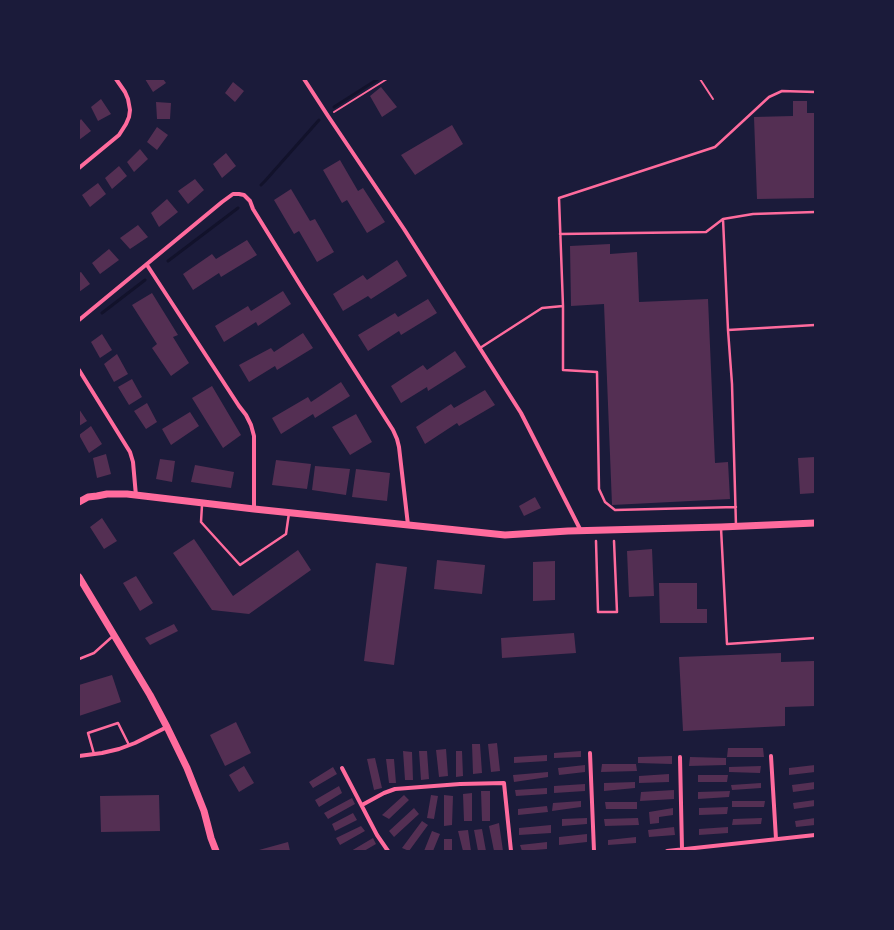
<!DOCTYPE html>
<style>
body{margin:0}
#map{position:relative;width:894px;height:930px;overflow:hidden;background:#1b1b3a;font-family:"Golos Text",sans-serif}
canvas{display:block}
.frame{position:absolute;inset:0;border:80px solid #1b1b3a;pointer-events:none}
</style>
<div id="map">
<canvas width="894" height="930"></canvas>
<div class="frame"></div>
</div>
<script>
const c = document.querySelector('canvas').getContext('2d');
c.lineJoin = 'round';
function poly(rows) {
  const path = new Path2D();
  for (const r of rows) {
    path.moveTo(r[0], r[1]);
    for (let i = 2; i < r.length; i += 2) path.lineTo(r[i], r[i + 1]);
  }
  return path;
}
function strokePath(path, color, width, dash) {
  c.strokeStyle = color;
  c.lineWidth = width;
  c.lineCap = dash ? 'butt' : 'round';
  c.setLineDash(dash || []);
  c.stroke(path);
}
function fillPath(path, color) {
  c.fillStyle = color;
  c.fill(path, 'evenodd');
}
strokePath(poly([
 [334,107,378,79],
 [261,185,265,181,319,120],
 [168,261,238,208],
 [102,313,145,280]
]), '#12122b', 3);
fillPath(poly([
 [145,79,163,79,166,83,153,92],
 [233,82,244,91,235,102,225,93],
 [381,87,397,107,382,117,370,96],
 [101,99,111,114,98,121,91,107],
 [793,101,807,101,807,113,815,113,815,198,757,199,754,117,793,116],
 [156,102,171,103,170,119,157,119],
 [81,119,91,131,79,140,79,122],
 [452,125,463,144,415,175,401,155],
 [157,127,168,135,157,150,147,142],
 [140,149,148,159,134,172,127,162],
 [226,153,236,166,222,178,213,164],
 [340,160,358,191,363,188,385,222,367,233,347,200,342,203,323,170],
 [119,166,127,176,112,189,105,178],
 [195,179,204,190,188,204,178,191],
 [98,183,106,194,90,207,82,195],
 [291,189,310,221,315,219,334,252,317,262,299,231,294,234,274,200],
 [167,199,178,212,159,227,151,213],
 [138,225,148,237,130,249,120,238],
 [247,240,257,255,221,277,219,273,193,290,183,274,212,254,216,259],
 [610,244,610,254,637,252,639,302,708,299,715,463,728,462,730,499,612,505,604,304,571,306,570,246],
 [109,249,119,260,100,274,92,263],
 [397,260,407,276,371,299,368,296,343,311,333,294,363,275,367,280],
 [81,272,90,284,79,292,79,273],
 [283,291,291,304,258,326,256,322,224,342,215,326,248,306,251,311],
 [152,293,178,335,173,337,189,363,171,376,152,348,157,344,132,305],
 [428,299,437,313,401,335,399,331,368,351,358,335,395,313,398,317],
 [303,333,313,348,277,370,275,366,249,382,239,365,271,348,274,352],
 [102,334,112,350,100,358,91,342],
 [455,351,466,367,428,391,427,387,401,403,391,386,423,365,427,370],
 [117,354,128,374,114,382,104,364],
 [132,379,142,397,129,405,118,387],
 [341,382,350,396,315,418,313,414,281,434,272,418,308,397,311,402],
 [212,386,241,435,223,448,192,398],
 [485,390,495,405,459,426,457,423,425,444,416,427,451,404,454,408],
 [147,403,157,422,146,429,134,411],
 [79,409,87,421,79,426],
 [190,412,199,426,171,445,162,429],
 [356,414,372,442,350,455,332,427],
 [91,426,102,444,89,453,79,435],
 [106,454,111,474,97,478,93,458],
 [815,457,815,493,800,494,798,458],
 [160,459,175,461,172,482,156,479],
 [276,460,311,464,307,489,272,485],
 [195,465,234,472,231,488,191,482],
 [315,466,350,469,346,495,312,490],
 [356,469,390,473,387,501,352,497],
 [535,497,541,508,524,516,519,506],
 [102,518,117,541,104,549,90,527],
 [194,539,233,596,298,550,311,570,249,614,212,610,173,553],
 [652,549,654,596,629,597,627,551],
 [437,560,485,565,482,594,434,589],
 [555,561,555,600,533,601,533,562],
 [376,563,407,567,394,665,364,661],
 [136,576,153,603,140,611,123,583],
 [659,583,697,583,697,609,707,609,707,623,660,623],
 [174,624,178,631,150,645,145,638],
 [574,633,576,653,502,658,501,638],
 [781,653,781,662,814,661,815,706,785,707,785,726,683,731,679,657],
 [112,675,121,702,79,716,79,685],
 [236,722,251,753,225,766,210,735],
 [497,743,500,771,491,772,488,744],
 [472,744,480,744,482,773,473,774],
 [728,748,763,748,764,757,727,757],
 [446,749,448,776,439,777,436,750],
 [403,751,412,752,413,780,405,780],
 [419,751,427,751,429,779,421,780],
 [456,751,462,751,463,776,456,777],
 [581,751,581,757,554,758,554,753],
 [547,755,547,761,514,763,514,757],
 [672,756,672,764,638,763,638,757],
 [690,757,726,758,726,765,689,766],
 [375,758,382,788,374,790,367,759],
 [386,759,394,759,396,783,389,783],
 [602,764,636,764,637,771,601,772],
 [585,765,585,772,559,775,558,768],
 [815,765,815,772,789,775,789,768],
 [244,766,254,783,239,792,229,775],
 [761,766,760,773,729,772,729,767],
 [333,767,337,774,313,788,309,782],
 [548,772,548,777,514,782,513,775],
 [669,774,669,782,639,783,639,776],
 [698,775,728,775,727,782,698,782],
 [635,782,635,788,604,791,604,783],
 [815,782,815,789,793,792,792,785],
 [761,783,761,788,732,790,731,785],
 [585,784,585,791,554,793,554,786],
 [339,786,342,793,319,807,315,800],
 [547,788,547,794,516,796,515,790],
 [674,790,674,799,640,801,641,792],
 [481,791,490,791,490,821,482,821],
 [730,791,729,797,698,799,698,792],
 [472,793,472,821,464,821,463,794],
 [159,795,160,831,101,832,100,796],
 [404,795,409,800,389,819,382,815],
 [431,795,438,796,434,819,427,818],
 [444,795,453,796,452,825,444,826],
 [352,798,355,804,328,819,324,813],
 [815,800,815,806,794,809,793,803],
 [581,801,581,807,552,811,553,803],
 [732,801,765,801,764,807,732,807],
 [605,802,637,802,637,809,606,809],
 [547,806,548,812,518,815,518,809],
 [728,807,727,814,699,815,699,808],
 [414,808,419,814,394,837,389,831],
 [673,808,673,815,659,817,659,823,650,824,649,812],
 [353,813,357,820,335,831,332,824],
 [587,818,587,824,562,826,562,819],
 [638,818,639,825,605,826,604,819],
 [762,818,761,824,732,825,733,819],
 [815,818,815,825,796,827,795,821],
 [422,821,428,825,409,851,402,848],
 [499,823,503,851,494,851,489,826],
 [551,825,551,833,519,835,519,828],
 [361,826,365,831,340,845,336,838],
 [674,827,675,835,649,837,648,830],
 [728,827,728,833,699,835,699,829],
 [482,829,486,851,478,851,474,830],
 [468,830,471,851,463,851,458,831],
 [432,831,440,834,433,851,424,851],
 [587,834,587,842,559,845,559,837],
 [636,837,636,843,608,845,608,840],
 [373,838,376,844,364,851,351,851],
 [444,839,452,839,452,851,444,851],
 [288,842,290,851,260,851,259,850],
 [547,842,547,849,522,851,520,845]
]), '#542f53');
strokePath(poly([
 [700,79,713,99],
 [334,112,387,79]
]), '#ff6b9d', 2);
strokePath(poly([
 [560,234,706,232,723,219],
 [728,330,723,219,753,214,815,212],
 [480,348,542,308,563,306],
 [202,505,201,522,240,565,286,534,289,513],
 [736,507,615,510,605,502,599,489,597,372,563,370,563,306,559,198,715,147,769,97,782,91,815,92],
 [736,526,732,384,728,330,815,325],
 [721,528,727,644,815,638],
 [596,541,598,612,617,612,614,541],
 [79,659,94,653,113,636],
 [94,754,88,733,118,723,129,745]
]), '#ff6b9d', 2.5);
strokePath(poly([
 [304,79,328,116,404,229,521,413,581,531],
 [79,168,119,135,126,124,129,117,130,110,128,99,125,92,116,79],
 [147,265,239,406,246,415,251,425,254,436,254,509],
 [79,320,222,202,233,194,239,194,244,195,250,201,253,209,302,288,393,430,397,439,399,447,408,525],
 [79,370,130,452,133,462,136,496],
 [590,753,594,851],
 [79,756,102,753,119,749,135,743,167,727],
 [771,756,776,839],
 [680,757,682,849],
 [342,768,377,835,388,851],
 [362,805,384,793,395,789,460,784,504,783,511,851],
 [667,851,815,835]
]), '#ff6b9d', 4);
strokePath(poly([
 [79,502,88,497,97,496,107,494,127,494,254,509,505,535,568,531,721,527,815,523],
 [79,577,150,695,167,727,187,768,204,811,211,838,216,851]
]), '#ff6b9d', 7);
</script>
